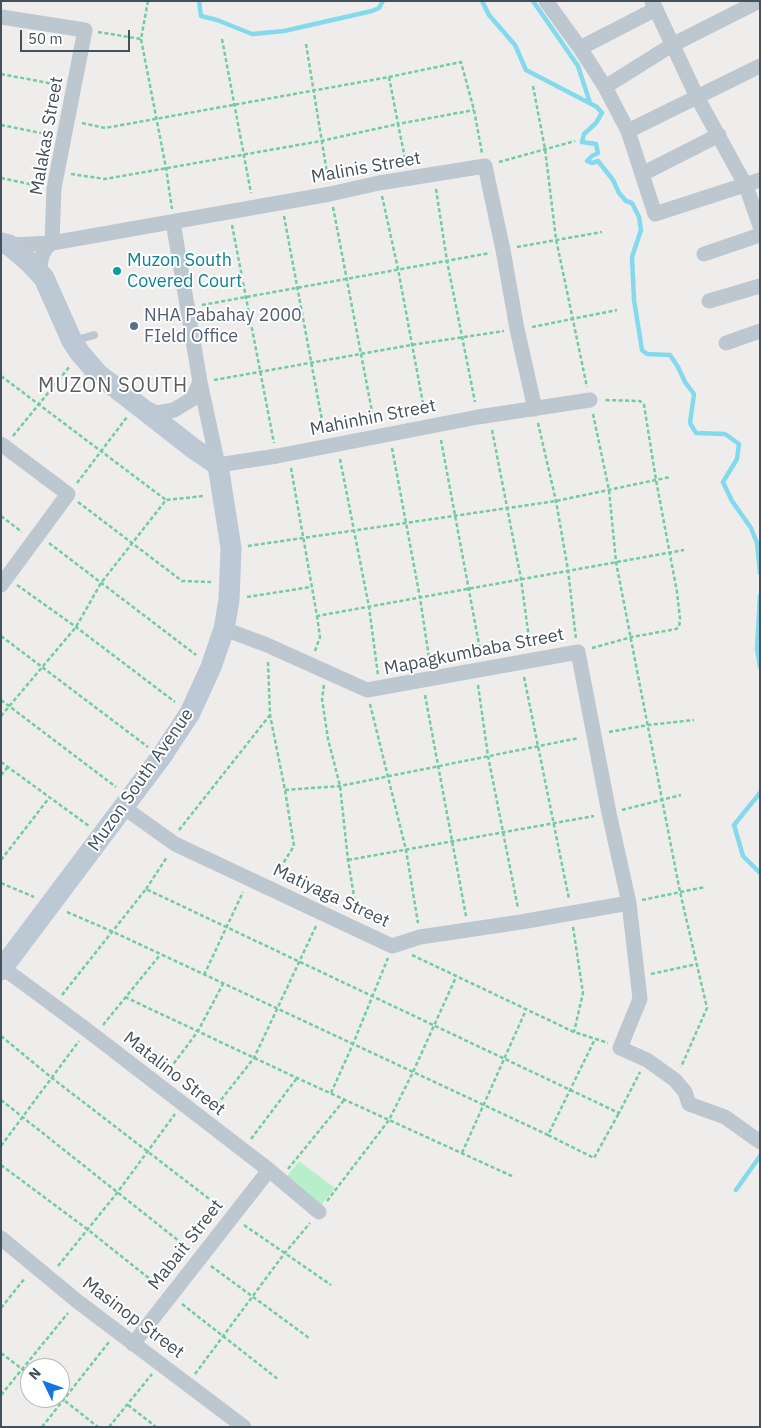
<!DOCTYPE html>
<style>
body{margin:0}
#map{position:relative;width:761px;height:1428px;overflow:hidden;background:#efecec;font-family:"IBM Plex Sans",sans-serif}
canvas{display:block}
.frame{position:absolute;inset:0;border:2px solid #44505a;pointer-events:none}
.north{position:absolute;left:20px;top:1358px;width:50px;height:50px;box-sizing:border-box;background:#fff;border:1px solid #b4b9bd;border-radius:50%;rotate:312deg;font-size:14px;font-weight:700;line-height:20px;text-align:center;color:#44505a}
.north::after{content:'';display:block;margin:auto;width:18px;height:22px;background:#1574df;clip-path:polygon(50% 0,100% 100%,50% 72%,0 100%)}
.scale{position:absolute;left:20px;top:30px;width:110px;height:22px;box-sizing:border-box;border:2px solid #44505a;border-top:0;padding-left:6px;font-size:15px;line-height:18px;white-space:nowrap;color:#44505a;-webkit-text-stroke:4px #fff;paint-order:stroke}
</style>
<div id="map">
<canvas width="761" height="1428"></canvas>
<div class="frame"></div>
<div class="north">N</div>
<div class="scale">50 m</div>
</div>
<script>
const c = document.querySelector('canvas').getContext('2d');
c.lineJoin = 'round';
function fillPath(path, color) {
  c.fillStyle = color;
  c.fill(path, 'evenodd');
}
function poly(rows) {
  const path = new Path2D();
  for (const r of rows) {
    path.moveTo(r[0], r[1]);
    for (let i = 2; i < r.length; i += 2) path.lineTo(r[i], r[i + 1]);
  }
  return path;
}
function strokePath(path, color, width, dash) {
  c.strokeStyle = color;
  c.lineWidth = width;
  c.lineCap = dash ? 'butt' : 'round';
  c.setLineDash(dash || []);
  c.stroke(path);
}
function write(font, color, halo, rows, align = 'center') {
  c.font = font + ' "IBM Plex Sans",sans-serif';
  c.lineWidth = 4;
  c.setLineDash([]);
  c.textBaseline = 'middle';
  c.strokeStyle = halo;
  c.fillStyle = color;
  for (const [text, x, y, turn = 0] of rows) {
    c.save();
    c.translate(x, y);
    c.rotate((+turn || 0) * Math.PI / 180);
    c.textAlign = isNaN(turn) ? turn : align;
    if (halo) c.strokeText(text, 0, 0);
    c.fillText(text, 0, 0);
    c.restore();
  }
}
fillPath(poly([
 [299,1161,335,1188,314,1214,280,1185]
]), '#b8efcb');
strokePath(poly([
 [199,1,201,16,217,20,252,34,284,31,372,11,379,8,383,1],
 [482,1,489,15,515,45,526,70,597,107,602,113,596,123,584,134,582,142,596,144,598,153,592,156,587,161,592,163,598,161,613,180,619,193,626,201,632,203,639,217,641,230,632,257,634,300,642,350,647,354,670,355,678,367,685,382,694,394,690,423,696,433,725,434,739,444,737,459,723,482,732,501,751,528,757,543,760,573],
 [533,1,578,66,590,103],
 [760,596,757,649,760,667],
 [760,793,734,825,743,856,760,873],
 [736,1190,760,1156]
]), '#84daed', 4.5);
strokePath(poly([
 [148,1,141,39,166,168,172,209],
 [98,32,141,39],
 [222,39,251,193],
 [306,44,328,179],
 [1,74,59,85],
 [389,77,398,124,474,110],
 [533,86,545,149,556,239,587,387],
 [82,123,105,128,389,77,461,62,474,110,482,153],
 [1,125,51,135],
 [499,162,575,141],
 [71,174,105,179,321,141,398,124,406,163],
 [1,178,39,186],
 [436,189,447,261,475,402],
 [382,196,398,269,425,414],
 [333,207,374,422],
 [284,216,324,431],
 [232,225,274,443],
 [517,247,602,232],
 [202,305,490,253],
 [532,327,617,310],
 [1,376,166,500],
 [214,380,411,345,504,331],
 [593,414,609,490,616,562,680,892,707,1008,681,1067],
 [538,423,556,501,568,570,576,639],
 [492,430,521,579,530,646],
 [13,436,70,366],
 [441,440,481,655],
 [392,448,420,598,430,664],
 [340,459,369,607,378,675],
 [291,468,317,616,684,550],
 [77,483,127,417],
 [78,502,182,581,211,582],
 [1,516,22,532],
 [49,543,196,655],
 [248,546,556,501,670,477],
 [17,585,76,627,175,702],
 [247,597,311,587],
 [1,636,148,747],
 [592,648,632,637,676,629,679,627,680,619,677,592,656,480,644,405,640,401,604,400],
 [315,651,320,637,317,616],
 [268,662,270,715,285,790,294,846,275,876],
 [524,677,569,899],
 [324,685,322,699,328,739,340,786,348,860,357,914],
 [478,685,488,756,518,908],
 [425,695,466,916],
 [1,700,116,787],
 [370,704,406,850,418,923],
 [1,716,76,627,101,583,166,500,204,496],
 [609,732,648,725,694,720],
 [1,762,89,826],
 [1,775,8,767],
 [285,790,340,786,579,738],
 [622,810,681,795],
 [179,830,270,715],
 [1,860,49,798],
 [348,860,594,816],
 [1,883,34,897],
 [146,889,167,857],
 [642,900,705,887],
 [67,912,111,931,548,1135,595,1039],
 [573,927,583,993,574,1032],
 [412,955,574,1032,608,1043],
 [651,974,697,964],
 [204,975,243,892],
 [62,995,146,889,619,1113,640,1072],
 [125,997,297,1078,514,1177],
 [103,1025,160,955],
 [1,1036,52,1078,221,1208],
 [166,1074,198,1031,223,984],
 [331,1093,353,1044,388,958],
 [1,1100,189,1249],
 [213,1110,254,1058,316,926],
 [548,1135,594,1158,619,1113],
 [251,1139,297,1078],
 [1,1146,79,1041],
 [462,1153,526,1010],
 [1,1165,87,1229,160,1287],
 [288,1169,345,1099],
 [327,1201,389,1120,413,1072,456,977],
 [244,1225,331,1285],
 [58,1266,117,1193,175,1114],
 [211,1266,309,1338],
 [182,1304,279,1380],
 [1,1308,25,1278],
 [1,1353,30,1375],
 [195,1374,284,1254,310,1223],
 [1,1395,68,1313],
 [60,1397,98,1427],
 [128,1405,156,1427],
 [42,1427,109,1342],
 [109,1427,152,1374]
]), '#70cd9c', 2.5, [4, 2.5]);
strokePath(poly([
 [74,341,94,335]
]), '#bcc7cf', 8);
strokePath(poly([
 [546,1,580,48,605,87,628,131,655,214,760,180],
 [652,1,697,97,746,186,760,226],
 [1,17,85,30,54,188,52,243,46,248,42,256,40,265,43,277],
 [580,48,656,9],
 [605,87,672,45,759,1],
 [628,131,760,66],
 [642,174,719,135],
 [173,222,200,382,218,465,277,456,478,417,590,400],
 [9,245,52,243,330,194,379,183,485,166,503,250,517,329,535,409],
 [704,254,760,235],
 [709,301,760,286],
 [726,343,760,331],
 [146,408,157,413,174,410,192,399,200,382],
 [1,444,68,494,1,585],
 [224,629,267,645,367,690,578,652,609,813,629,903,640,999,620,1048,647,1060,675,1080,685,1092,689,1104,725,1117,760,1142],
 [123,807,175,844,392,946,420,937,521,922,629,903],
 [3,968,87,1030,269,1170,319,1212],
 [1,1238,77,1301,244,1427],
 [133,1344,269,1170]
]), '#bcc7cf', 15);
strokePath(poly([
 [1,243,9,245,29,262,44,278,72,341,80,353,98,374,194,449,218,465,231,548,229,600,224,629,211,667,190,713,161,757,1,970]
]), '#bcc8d4', 21);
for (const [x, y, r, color] of [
 [117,271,5,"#0f9aa8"],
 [134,326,5,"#5c6f8a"]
]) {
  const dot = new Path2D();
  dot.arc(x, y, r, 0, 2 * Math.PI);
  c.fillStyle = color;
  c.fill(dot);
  strokePath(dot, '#fff', 2);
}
write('18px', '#44505a', '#fff', [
 ["Malakas Street",47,136,-80],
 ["Malinis Street",366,168,-10],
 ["Mahinhin Street",373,418,-11],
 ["Mapagkumbaba Street",474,652,-11],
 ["Muzon South Avenue",141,780,-55],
 ["Matiyaga Street",331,896,25],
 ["Matalino Street",174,1074,38],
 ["Mabait Street",186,1245,-52],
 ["Masinop Street",133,1318,37]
]);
write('18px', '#0d838f', '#fff', [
 ["Muzon South",127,261],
 ["Covered Court",127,282]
], 'left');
write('18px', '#4e5e75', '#fff', [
 ["NHA Pabahay 2000",144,316],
 ["FIeld Office",144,337]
], 'left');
c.letterSpacing = '1px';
write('20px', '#595d61', '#fff', [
 ["MUZON SOUTH",113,386]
]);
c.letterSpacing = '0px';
</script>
